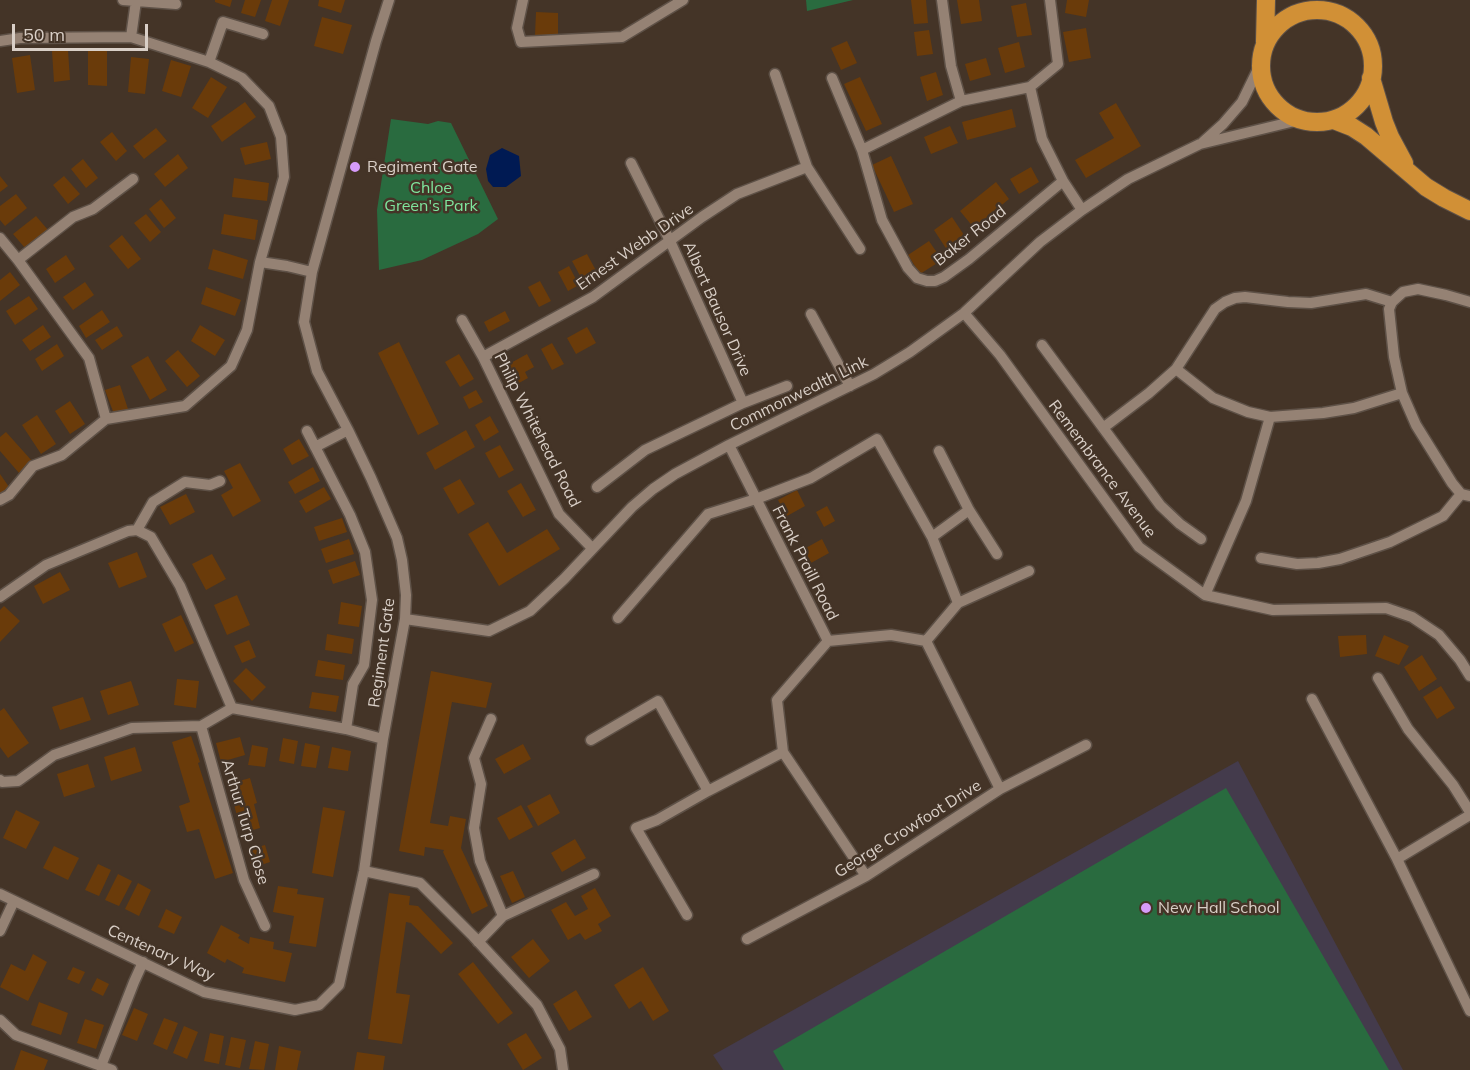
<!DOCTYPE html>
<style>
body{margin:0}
#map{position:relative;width:1470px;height:1070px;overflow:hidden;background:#443427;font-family:Mulish,sans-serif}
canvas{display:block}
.scale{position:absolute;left:12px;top:24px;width:136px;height:27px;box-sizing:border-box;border:3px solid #d9cfc7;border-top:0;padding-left:8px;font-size:18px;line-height:21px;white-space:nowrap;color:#d9cfc7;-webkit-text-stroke:4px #443427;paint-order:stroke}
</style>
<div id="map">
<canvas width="1470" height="1070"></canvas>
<div class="scale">50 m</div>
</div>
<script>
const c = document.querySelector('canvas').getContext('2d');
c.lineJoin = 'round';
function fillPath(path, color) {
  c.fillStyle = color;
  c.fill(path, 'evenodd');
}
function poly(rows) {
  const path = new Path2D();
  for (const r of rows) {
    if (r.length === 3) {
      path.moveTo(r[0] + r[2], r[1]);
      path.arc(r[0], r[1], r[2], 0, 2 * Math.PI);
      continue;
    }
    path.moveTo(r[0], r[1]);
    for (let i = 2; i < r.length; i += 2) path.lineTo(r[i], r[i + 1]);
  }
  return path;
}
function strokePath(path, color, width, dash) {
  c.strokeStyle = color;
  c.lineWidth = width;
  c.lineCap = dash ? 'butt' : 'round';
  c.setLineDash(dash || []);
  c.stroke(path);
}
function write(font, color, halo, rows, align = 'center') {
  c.font = font + ' Mulish,sans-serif';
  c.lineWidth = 5;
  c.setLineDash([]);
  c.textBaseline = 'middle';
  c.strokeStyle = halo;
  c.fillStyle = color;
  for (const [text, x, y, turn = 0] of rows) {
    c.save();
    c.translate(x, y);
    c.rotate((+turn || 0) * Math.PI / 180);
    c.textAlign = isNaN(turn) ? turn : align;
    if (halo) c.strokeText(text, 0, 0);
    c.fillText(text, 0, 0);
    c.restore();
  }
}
fillPath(poly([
 [1238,761,1403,1070,723,1070,713,1055]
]), '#443b4c');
fillPath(poly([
 [806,0,853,0,807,11],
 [391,119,428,124,438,121,451,123,498,219,478,234,422,260,379,270,377,210],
 [1226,788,1389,1070,784,1070,773,1051]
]), '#296b3f');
fillPath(poly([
 [502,148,519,156,521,176,506,187,493,187,488,181,486,169,490,155]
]), '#001a53');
fillPath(poly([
 [215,0,232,0,230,7,215,2],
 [245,0,261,0,255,17,241,13],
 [272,0,289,0,280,26,265,21],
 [319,0,345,0,341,13,318,6],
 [911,0,926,0,928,23,914,24],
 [957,0,979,0,982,21,961,24],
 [1067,0,1089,0,1086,17,1065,13],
 [1026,3,1032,35,1017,37,1011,6],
 [536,12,558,13,558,36,535,35],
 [322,17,352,25,343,54,314,46],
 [1086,28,1091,58,1069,62,1063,32],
 [929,30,933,54,917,56,914,32],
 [847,41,857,63,841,70,831,48],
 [1019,42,1025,67,1005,73,998,48],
 [88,49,107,50,107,86,88,85],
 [68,50,70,80,54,82,52,51],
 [30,55,35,90,17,93,12,58],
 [131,57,149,59,145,94,128,92],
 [986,58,991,75,970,81,965,64],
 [171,60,191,66,181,97,162,91],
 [936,72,943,95,927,101,920,77],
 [211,77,227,87,208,118,192,108],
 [860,77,882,124,866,131,844,84],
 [245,102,256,117,222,142,211,126],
 [1116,103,1141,146,1086,178,1075,160,1114,138,1099,113],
 [1012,109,1016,127,967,140,962,122],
 [950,126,958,143,931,154,924,137],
 [156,128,167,141,144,159,133,146],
 [112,132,127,151,116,161,100,142],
 [267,142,271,159,245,165,240,148],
 [178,154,188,168,165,187,154,174],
 [891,156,913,204,894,212,872,165],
 [83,159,98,178,86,188,71,169],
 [1031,167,1039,182,1019,194,1010,179],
 [0,176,8,186,0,192],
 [64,176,80,194,68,204,53,185],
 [234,178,269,183,267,201,232,197],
 [996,182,1009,199,974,228,960,211],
 [16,194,27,208,5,226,0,220,0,206],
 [161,199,176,218,164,228,149,209],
 [146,214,161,232,150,242,134,223],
 [224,214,258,220,255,240,221,234],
 [36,216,48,230,25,248,13,234],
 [952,217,966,238,947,250,934,230],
 [122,235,141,259,128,269,109,246],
 [929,241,942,260,920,274,908,255],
 [213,249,248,260,243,279,208,269],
 [587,254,599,276,584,283,572,261],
 [66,255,75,269,55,283,46,269],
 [569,266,579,285,568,291,558,272],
 [10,272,20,285,0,301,0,280],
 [540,281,551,301,539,307,528,287],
 [85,282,94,295,73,310,63,297],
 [206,287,241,300,235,316,201,304],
 [29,296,38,309,15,325,6,311],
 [102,310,110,322,86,338,79,326],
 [505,311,510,321,489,332,484,322],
 [43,325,51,337,30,351,22,340],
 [200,325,225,340,215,356,191,341],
 [117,326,123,336,102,350,95,340],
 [587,327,596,343,576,354,567,338],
 [399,342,439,424,418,435,378,353],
 [552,343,564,364,552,370,541,349],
 [57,344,64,356,42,371,35,359],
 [178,350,200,376,187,387,165,361],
 [459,354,474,379,460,387,445,362],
 [527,354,534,367,525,372,528,378,519,383,509,364],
 [148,356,167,390,150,400,131,366],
 [120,385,128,409,114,414,105,390],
 [476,390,483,402,469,409,463,397],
 [70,401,85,424,70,434,55,411],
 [37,415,56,444,41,454,22,425],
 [490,416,499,432,484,441,475,425],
 [466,430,475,447,435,470,426,453],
 [6,432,32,461,19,473,0,451,0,437],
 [299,439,309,456,292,465,283,449],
 [500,445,514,470,499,478,485,453],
 [240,463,261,501,233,517,221,495,233,488,224,471],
 [313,467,320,481,295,494,288,482],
 [0,474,9,487,0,494],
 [460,479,475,504,458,514,443,488],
 [521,483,536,510,523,517,507,491],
 [324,487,331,499,306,513,299,501],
 [797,490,805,506,787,516,778,500],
 [186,494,195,512,170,525,160,507],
 [827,506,835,521,824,527,816,512],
 [342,518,347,532,319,541,314,527],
 [488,522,507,553,547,529,560,549,499,586,468,534],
 [349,539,354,554,326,563,321,549],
 [822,539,829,553,811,563,804,549],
 [137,552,147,577,119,588,108,563],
 [212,554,226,579,206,590,192,564],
 [355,561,360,575,333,584,328,570],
 [60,572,70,590,43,604,34,586],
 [237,595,250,625,227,635,214,605],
 [341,602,362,606,359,627,338,624],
 [4,606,20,621,0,642,0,610],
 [181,615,194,643,175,652,162,624],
 [327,634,354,639,352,654,325,650],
 [1366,635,1367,654,1340,657,1338,636],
 [1384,635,1409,646,1399,665,1375,656],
 [249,640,256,657,242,663,234,646],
 [1422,655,1437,679,1419,691,1404,667],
 [318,660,345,665,343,680,315,676],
 [246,668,266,687,252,701,233,681],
 [431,671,492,683,486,708,452,702,430,823,448,826,450,816,466,819,461,848,488,906,472,914,443,852,444,850,425,847,424,856,399,851],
 [177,679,199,681,196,708,174,705],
 [131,681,139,705,108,715,100,691],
 [1441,686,1455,708,1437,719,1423,697],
 [312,692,339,696,336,712,309,708],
 [83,697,91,720,60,730,52,707],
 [4,708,29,743,8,758,0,747,0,711],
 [191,736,200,762,198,763,233,873,215,879,199,829,187,832,179,806,190,802,172,742],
 [240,737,245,755,221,762,216,743],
 [283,738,298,741,294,764,279,761],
 [305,743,320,746,316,768,301,766],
 [523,744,531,759,504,774,495,759],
 [252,745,268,748,265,767,248,765],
 [135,747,142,771,111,781,104,757],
 [332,747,351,751,348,771,328,768],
 [88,764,95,787,64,797,57,774],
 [250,778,257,803,254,804,260,828,242,833,228,784],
 [550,794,560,813,538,826,527,806],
 [521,805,533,827,509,840,497,818],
 [323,807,345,811,333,877,312,873],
 [16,810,40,822,26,849,3,838],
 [575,839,586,858,562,872,551,853],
 [265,845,270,862,252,868,247,850],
 [54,846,79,858,68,880,43,868],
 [98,864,111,870,99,896,85,890],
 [513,871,525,897,512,903,500,876],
 [118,874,132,881,119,906,105,900],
 [138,883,151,890,139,916,125,909],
 [278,886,298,889,297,894,324,898,316,947,289,943,294,916,273,912],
 [595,888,611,916,598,924,602,931,585,940,580,933,568,940,551,910,566,902,575,916,588,909,581,896],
 [389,893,410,896,409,905,418,906,453,943,441,954,411,923,406,922,396,993,410,995,402,1044,368,1039],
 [166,909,182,917,174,934,158,927],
 [221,925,240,935,238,938,249,944,250,937,274,942,273,949,292,953,285,982,242,973,244,968,227,959,225,963,207,953],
 [533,939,550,961,529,978,511,957],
 [33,954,47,962,28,1001,0,987,11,964,25,971],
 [473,962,513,1013,498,1024,458,974],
 [73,967,85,972,79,984,67,979],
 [643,967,669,1011,653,1021,641,1001,629,1009,614,985],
 [97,978,109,984,103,996,91,990],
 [576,990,592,1017,569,1031,553,1004],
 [39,1002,68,1013,61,1035,31,1025],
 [134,1008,148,1014,137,1041,122,1035],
 [164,1018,178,1023,167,1050,153,1044],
 [85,1019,104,1025,96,1049,77,1043],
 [184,1026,198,1032,187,1059,173,1053],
 [210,1033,224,1036,219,1064,204,1061],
 [526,1033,542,1058,523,1070,507,1044],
 [231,1037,246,1040,240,1068,225,1065],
 [255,1041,269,1044,264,1070,249,1069],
 [279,1046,301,1051,297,1070,275,1070],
 [21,1050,48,1060,44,1070,14,1070],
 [357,1052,385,1056,383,1070,354,1070]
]), '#6a3b0a');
const minor = poly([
 [123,0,176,4],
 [523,0,517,28,521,42,622,37,683,0],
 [942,0,951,66,961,101],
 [131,37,136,1],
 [0,41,20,38,131,37,209,62,242,78,269,106,281,137,284,177,260,262,247,330,231,366,185,406,106,419,62,455,33,466,9,495,0,500],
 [209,62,223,22,263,34],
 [775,74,807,167,860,249],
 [832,78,862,150,882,220,908,268,917,278,927,281,935,281,944,277,969,259,1063,181],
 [1030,87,1058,64,1050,0],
 [1203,142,1223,124,1242,102,1260,65],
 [862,150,961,101,1030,87,1042,139,1063,181,1082,210],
 [631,163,670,241,743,403],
 [0,238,18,260,89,358,106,419],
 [18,260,73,217,93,209,133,179],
 [260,262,287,266,312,272],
 [1470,302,1446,295,1418,289,1403,292,1392,302,1389,309,1394,357,1402,393,1416,425,1452,483,1461,494,1470,496],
 [964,313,1000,355,1139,547,1205,595,1273,610,1386,608,1412,617,1439,635,1460,660,1470,676],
 [811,314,850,386],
 [462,320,483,357,559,514,592,548],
 [1042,345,1160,505,1180,524,1201,539],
 [483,357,593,297,702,217,737,194,807,167],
 [1176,369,1213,398,1248,412,1270,417,1323,413,1354,408,1402,393],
 [1103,428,1149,393,1176,369,1215,309,1225,302,1235,298,1245,297,1288,302,1311,303,1366,294,1392,302],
 [307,431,350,515,365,552,372,600,364,665,353,684,346,729],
 [729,445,828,641],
 [315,447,348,430],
 [939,451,969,510,997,554],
 [597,487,645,450,743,403,787,386],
 [137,530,153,502,185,482,210,485,220,481],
 [932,537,969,510],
 [1261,558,1297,564,1318,563,1340,559,1390,542,1443,516,1461,494],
 [1205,595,1246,501,1270,417],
 [0,597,46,565,128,531,137,530,151,537,180,586,232,708],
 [618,618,708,514,756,499,811,478,877,439,932,537,958,603],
 [405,619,489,631,530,611,564,579,632,507,653,489,675,474,729,445,874,374,910,352,964,313,1040,242,1082,210,1128,179,1200,144,1299,120],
 [926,641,958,603,1029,571],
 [1378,678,1408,729,1453,785,1470,812],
 [1312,699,1397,859,1470,1011],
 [201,726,244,880,265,926],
 [591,740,658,701,708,791],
 [0,780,2,782,18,781,54,755,132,728,201,726,232,708,346,729,383,739],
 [1397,859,1470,815],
 [364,871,420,883,473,936,537,1005,560,1049,563,1070],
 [866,876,783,752,777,700,828,641,891,635,926,641,1000,789],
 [0,894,204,992,295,1010,319,1005,339,985,364,871,383,739,405,619,406,595,402,560,397,538,371,478,348,430,317,371,304,322,312,272,376,41,389,0],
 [687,915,636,828,657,820,708,791,783,752],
 [503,916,594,874],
 [0,931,14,901],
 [747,939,866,876,1000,789,1086,745],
 [478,942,503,916,480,861,474,828,481,784,474,758,491,719],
 [0,1020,16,1035,112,1070],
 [101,1066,134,982,143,962]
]);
const highway = poly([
 [1317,66,56],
 [1265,42,1266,0],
 [1371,78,1384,122,1390,137,1404,163],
 [1334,120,1352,127,1366,136,1426,187,1444,198,1470,211]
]);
strokePath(minor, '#5e5147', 13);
strokePath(highway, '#5e5147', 20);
strokePath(minor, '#958274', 10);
strokePath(highway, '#d19036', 18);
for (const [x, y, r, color] of [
 [355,167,6,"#d69bfa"],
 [1146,908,6,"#d69bfa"]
]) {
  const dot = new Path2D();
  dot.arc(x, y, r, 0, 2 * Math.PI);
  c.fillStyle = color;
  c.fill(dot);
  strokePath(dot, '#443427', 2);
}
write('16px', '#d9cfc7', '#443427', [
 ["Regiment Gate",367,167],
 ["New Hall School",1158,908]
], 'left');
write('16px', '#7fe69e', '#443427', [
 ["Chloe",431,188],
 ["Green's Park",431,206]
]);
write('16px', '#d9cfc7', '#443427', [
 ["Baker Road",970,236,-38],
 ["Ernest Webb Drive",635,247,-35],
 ["Albert Bausor Drive",717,309,66],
 ["Commonwealth Link",799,394,-26],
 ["Philip Whitehead Road",537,430,63],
 ["Remembrance Avenue",1102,469,53],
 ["Frank Praill Road",805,563,63],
 ["Regiment Gate",382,653,-82],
 ["Arthur Turp Close",245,822,73],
 ["George Crowfoot Drive",908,829,-32],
 ["Centenary Way",161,953,24]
]);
</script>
